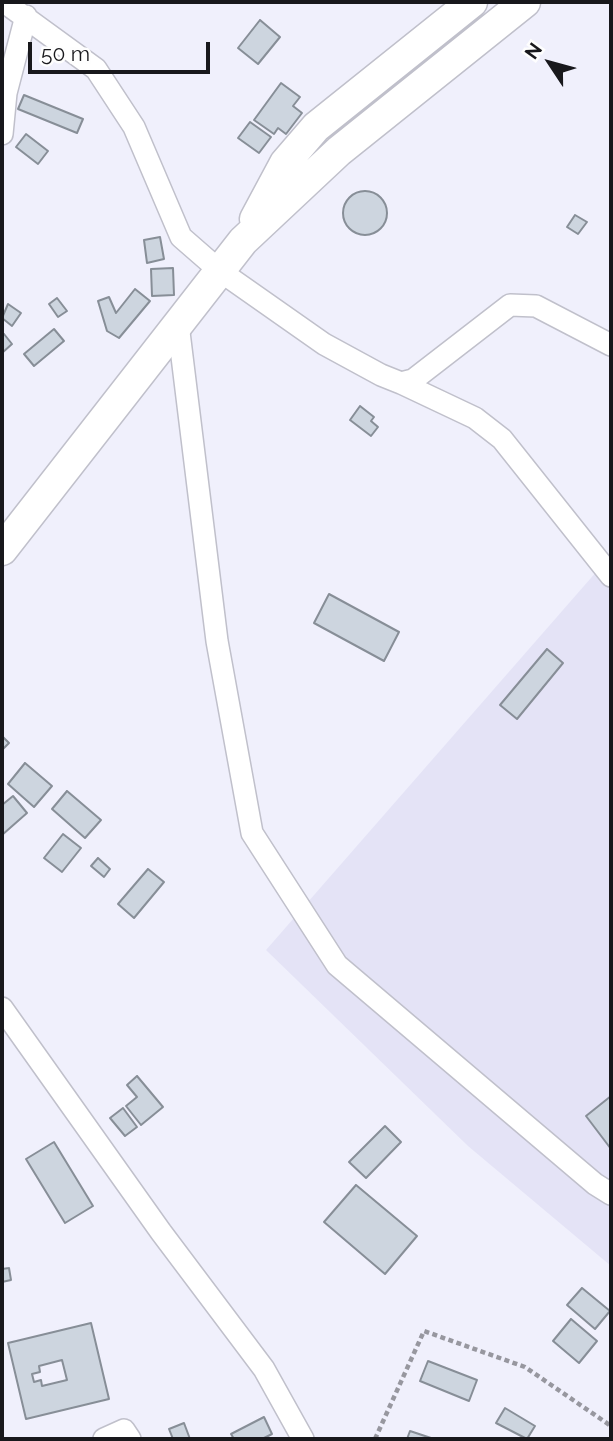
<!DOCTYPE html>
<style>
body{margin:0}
#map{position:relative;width:613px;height:1441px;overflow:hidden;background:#f0f0fc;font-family:Raleway,sans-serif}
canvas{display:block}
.frame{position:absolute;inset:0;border:4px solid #18181c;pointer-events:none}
.north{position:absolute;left:515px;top:28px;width:70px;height:70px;-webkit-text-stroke:5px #fefefe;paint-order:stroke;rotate:306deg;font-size:19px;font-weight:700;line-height:28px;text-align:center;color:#18181c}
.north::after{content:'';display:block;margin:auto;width:24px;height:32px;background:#18181c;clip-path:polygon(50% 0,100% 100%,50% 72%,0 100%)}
.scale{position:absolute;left:28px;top:42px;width:182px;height:32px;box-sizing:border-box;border:4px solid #18181c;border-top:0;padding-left:9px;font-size:21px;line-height:24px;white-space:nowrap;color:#18181c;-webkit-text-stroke:5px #fefefe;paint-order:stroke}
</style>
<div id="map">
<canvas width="613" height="1441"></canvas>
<div class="frame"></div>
<div class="north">N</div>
<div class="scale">50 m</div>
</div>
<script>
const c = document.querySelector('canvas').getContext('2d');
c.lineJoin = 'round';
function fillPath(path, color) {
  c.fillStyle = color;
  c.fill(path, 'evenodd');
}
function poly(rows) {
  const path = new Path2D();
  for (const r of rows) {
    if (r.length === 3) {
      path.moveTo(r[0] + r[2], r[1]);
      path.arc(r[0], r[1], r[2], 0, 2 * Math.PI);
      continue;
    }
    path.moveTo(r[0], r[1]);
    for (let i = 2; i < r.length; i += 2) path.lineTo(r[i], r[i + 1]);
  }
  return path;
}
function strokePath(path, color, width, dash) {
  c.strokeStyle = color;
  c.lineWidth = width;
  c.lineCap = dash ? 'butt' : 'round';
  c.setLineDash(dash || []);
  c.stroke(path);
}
fillPath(poly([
 [611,555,611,1266,468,1146,266,950]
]), '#e4e3f6');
const building = poly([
 [260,20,280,37,258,64,238,48,260,20],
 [281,83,300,97,293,106,302,113,286,134,278,128,274,134,254,120,281,83],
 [24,95,83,119,77,133,18,109,24,95],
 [250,122,271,137,259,153,238,138,250,122],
 [26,134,48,151,38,164,16,147,26,134],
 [365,213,22],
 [575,215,587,222,578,234,567,227,575,215],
 [160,237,164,259,147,263,144,240,160,237],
 [173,268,174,295,152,296,151,269,173,268],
 [135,289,150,301,119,338,107,331,98,301,109,297,116,313,135,289],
 [57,298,67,311,58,317,49,304,57,298],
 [8,304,21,313,12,326,2,318,8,304],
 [54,329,64,341,34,366,24,354,54,329],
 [4,334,12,344,2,353,2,336,4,334],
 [360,406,374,417,371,421,378,427,371,436,350,420,360,406],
 [329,594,399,632,384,661,314,623,329,594],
 [547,649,563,663,517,719,500,705,547,649],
 [2,736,9,743,2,750,2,736],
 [25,763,52,786,34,807,8,784,25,763],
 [67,791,101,820,85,838,52,809,67,791],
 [13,796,27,813,2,835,2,805,13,796],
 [63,834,81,848,62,872,44,858,63,834],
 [98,858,110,869,104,877,91,866,98,858],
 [148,869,164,882,134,918,118,904,148,869],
 [137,1076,163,1107,141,1125,126,1106,137,1097,127,1085,137,1076],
 [611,1096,611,1149,586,1116,611,1096],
 [123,1108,137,1127,125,1136,110,1118,123,1108],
 [385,1126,401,1142,366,1178,349,1162,385,1126],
 [54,1142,93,1206,65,1223,26,1159,54,1142],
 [356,1185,417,1236,385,1274,324,1222,356,1185],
 [9,1268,11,1280,2,1282,2,1269,9,1268],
 [582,1288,610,1311,595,1329,567,1305,582,1288],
 [571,1319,597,1341,579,1363,553,1341,571,1319],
 [91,1323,109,1399,26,1419,8,1343,91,1323],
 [62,1360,67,1380,42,1386,41,1380,34,1382,32,1374,40,1372,39,1366,62,1360],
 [428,1361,477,1380,469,1401,420,1381,428,1361],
 [505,1408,535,1426,527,1439,496,1423,505,1408],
 [264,1417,272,1434,262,1439,234,1439,231,1434,264,1417],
 [184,1423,190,1439,173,1439,169,1429,184,1423],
 [410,1431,434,1439,407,1439,410,1431]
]);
fillPath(building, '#cdd5df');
strokePath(building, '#878e97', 2);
const street = poly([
 [4,2,96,69,134,127,181,237,220,271,324,344,381,375,401,383,413,380,510,305,536,306,611,345],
 [2,134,6,93,26,16],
 [178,324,217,641,252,833,337,965,595,1184,611,1194],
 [401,383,475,418,502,439,611,576],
 [2,1008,161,1232,264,1369,303,1439],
 [104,1439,124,1430,130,1439]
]);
const secondary = poly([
 [255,219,285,163,316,127,472,2],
 [2,550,243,241,339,151,525,2]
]);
strokePath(street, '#c0c0cb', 24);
strokePath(secondary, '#c0c0cb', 33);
strokePath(poly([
 [375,1439,424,1331,525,1367,611,1426]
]), '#97979f', 4.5, [5, 3.5]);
strokePath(street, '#fff', 21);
strokePath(secondary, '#fff', 30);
</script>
